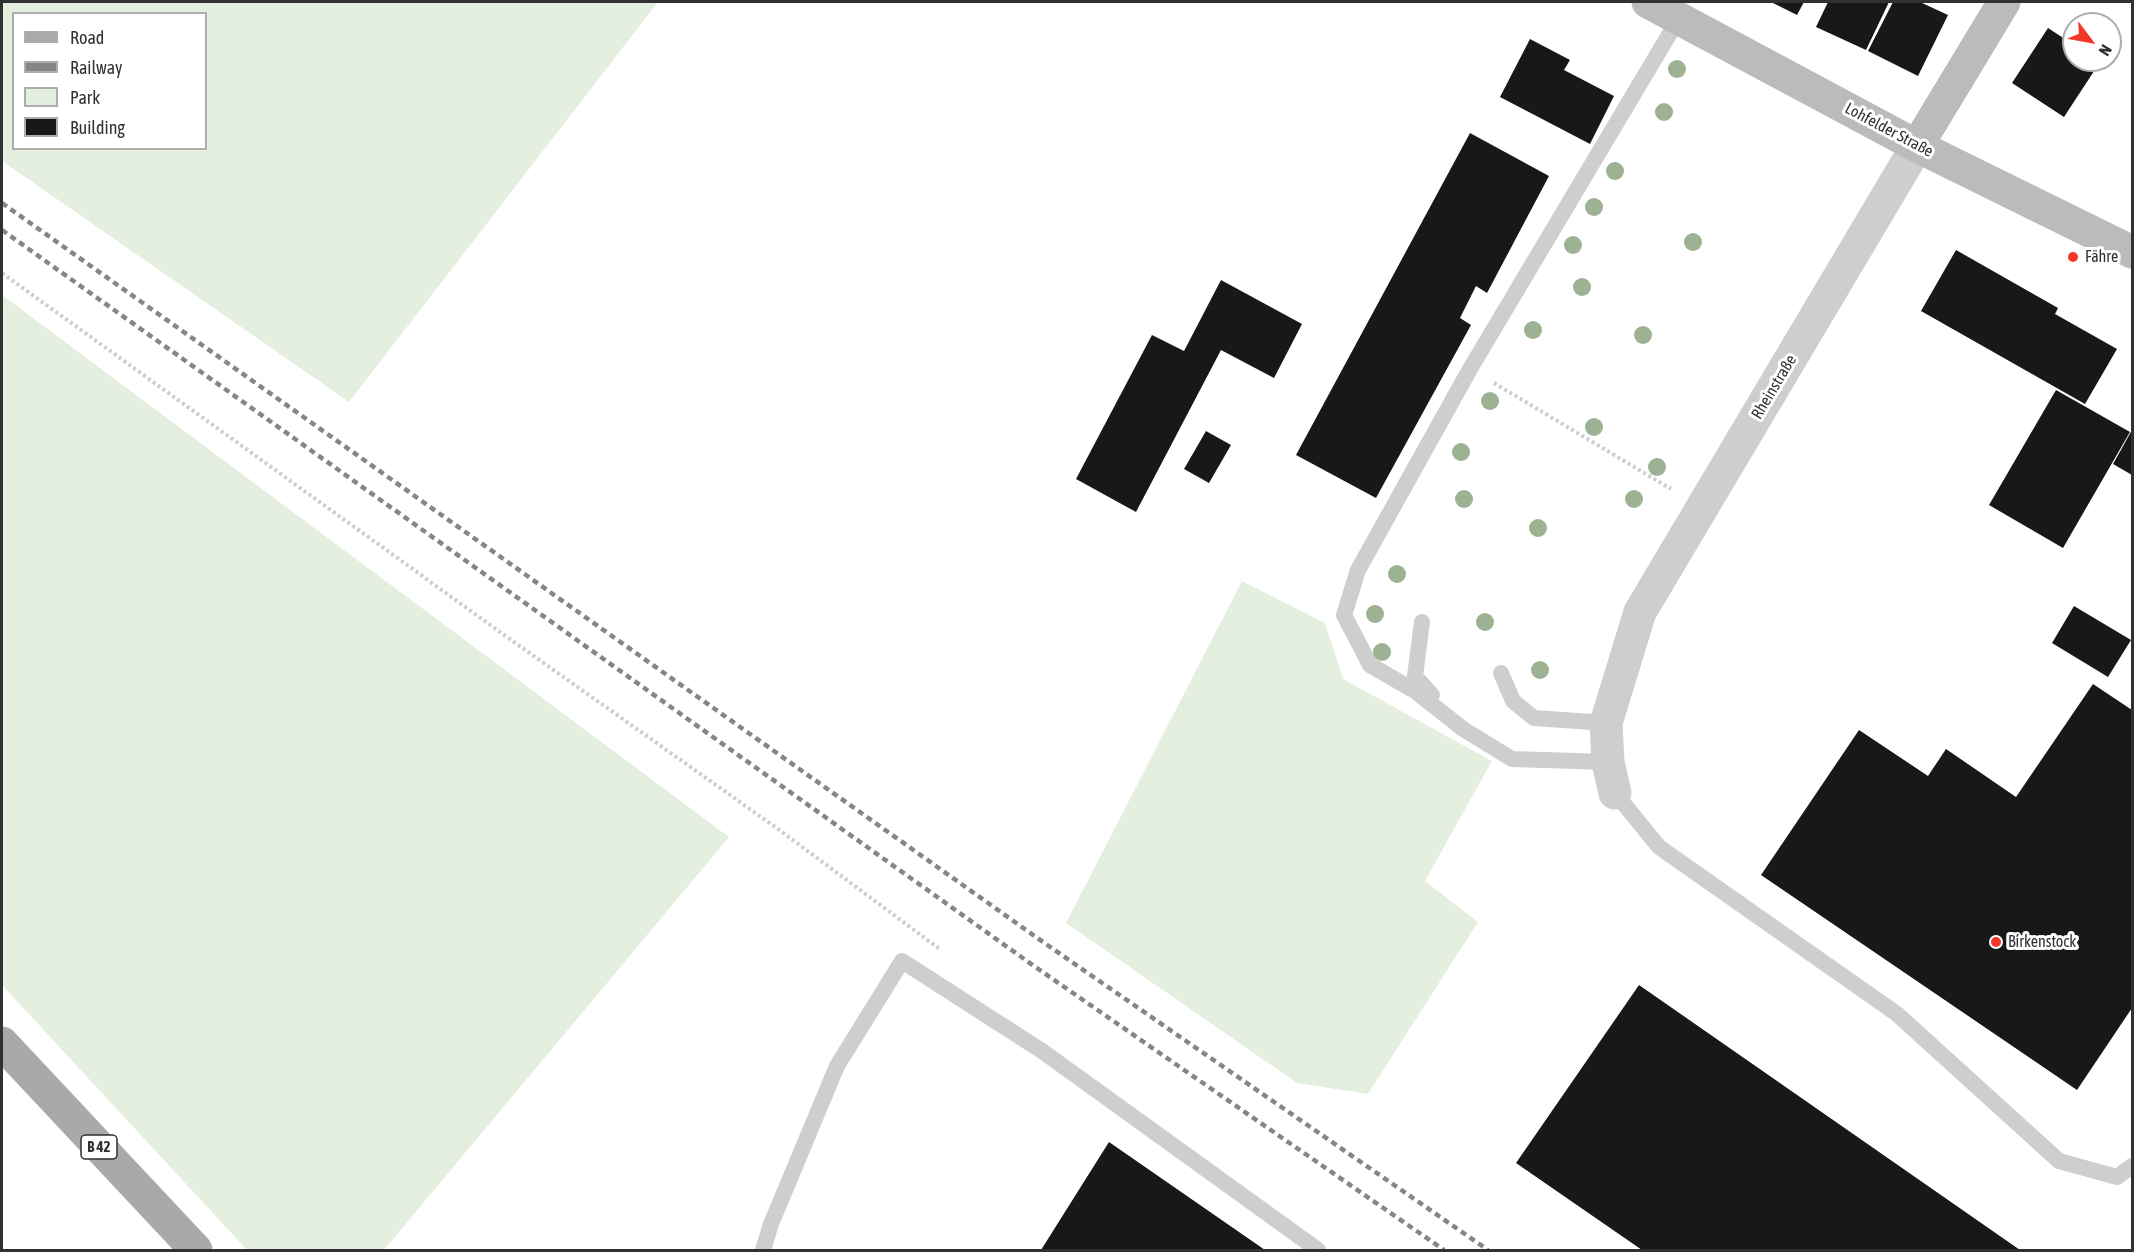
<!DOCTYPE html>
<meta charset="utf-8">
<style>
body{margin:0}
#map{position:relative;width:2134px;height:1252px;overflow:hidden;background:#fff;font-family:"Asap Condensed",sans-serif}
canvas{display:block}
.frame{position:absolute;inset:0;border:3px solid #313131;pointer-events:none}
.legend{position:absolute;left:12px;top:12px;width:195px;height:138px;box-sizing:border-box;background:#fff;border:2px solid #adadad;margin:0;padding:8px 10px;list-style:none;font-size:18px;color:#313131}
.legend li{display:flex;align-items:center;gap:12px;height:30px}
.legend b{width:30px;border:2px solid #adadad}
.north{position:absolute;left:2062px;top:12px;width:60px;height:60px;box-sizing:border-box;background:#fff;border:2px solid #adadad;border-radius:50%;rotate:122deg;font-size:16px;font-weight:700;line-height:24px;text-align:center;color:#313131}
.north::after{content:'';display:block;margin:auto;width:21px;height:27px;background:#f43828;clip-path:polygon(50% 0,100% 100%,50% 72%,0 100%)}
</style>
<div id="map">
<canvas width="2134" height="1252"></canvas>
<div class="frame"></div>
<ul class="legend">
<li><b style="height:8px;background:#a9a9a9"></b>Road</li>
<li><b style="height:8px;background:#868686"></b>Railway</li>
<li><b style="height:16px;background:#e5efdf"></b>Park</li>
<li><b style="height:16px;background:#181818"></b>Building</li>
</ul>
<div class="north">N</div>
</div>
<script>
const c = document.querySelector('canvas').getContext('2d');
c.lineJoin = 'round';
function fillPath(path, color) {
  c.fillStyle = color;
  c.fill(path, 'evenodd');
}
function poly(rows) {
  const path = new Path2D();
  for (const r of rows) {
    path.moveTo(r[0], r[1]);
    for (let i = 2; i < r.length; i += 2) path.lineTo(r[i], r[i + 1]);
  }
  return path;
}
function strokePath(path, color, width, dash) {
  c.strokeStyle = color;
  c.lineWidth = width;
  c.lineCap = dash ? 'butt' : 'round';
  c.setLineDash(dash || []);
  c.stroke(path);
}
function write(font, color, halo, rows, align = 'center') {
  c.font = font + ' "Asap Condensed",sans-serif';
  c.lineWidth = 6;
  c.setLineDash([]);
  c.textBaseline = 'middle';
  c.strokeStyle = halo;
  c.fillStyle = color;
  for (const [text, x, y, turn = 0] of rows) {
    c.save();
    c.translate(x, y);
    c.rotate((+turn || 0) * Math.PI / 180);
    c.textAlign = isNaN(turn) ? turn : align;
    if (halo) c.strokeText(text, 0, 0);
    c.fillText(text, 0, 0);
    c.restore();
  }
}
fillPath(poly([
 [2,2,658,2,349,402,2,161],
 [14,14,206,14,206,148,14,148],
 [2,295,729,837,384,1250,247,1250,2,985],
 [1242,581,1325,623,1343,679,1492,761,1425,881,1478,922,1368,1094,1297,1083,1066,923]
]), '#e5efdf');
fillPath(poly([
 [1771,2,1804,2,1797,15],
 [1828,2,1889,2,1866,50,1816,27],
 [1893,2,1920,2,1948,15,1918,76,1868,51],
 [2048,28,2074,45,2074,60,2097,60,2100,62,2064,117,2012,83],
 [1530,39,1570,60,1564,70,1614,96,1590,144,1500,97],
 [1470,133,1549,176,1487,293,1476,286,1460,318,1471,325,1376,498,1296,455],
 [1956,250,2058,308,2055,314,2117,349,2085,404,1921,311],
 [1221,280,1302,324,1274,378,1221,350,1136,512,1076,479,1152,335,1184,351],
 [2056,390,2130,432,2063,548,1989,505],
 [2132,430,2132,475,2113,464],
 [1206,431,1231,445,1209,483,1184,469],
 [2074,606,2131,640,2108,677,2052,643],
 [2093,684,2132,710,2132,1008,2077,1090,1761,875,1859,730,1928,776,1946,749,2016,797],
 [1639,985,2020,1250,1642,1250,1516,1163],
 [1109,1142,1265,1250,1041,1250]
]), '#181818');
strokePath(poly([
 [2,273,500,632,778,829,941,950],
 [1494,383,1671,489]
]), '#cecece', 4, [3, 3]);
strokePath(poly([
 [1422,622,1415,676,1432,695],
 [1501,673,1513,701,1534,718,1606,723],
 [1608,762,1512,759,1463,729,1415,691,1370,665,1344,615,1358,570,1470,369,1679,18],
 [1615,793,1659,847,1897,1014,2059,1161,2117,1177,2132,1166],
 [763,1250,771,1224,837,1066,902,961,1042,1051,1318,1250]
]), '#cecece', 16);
strokePath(poly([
 [1615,793,1608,762,1606,723,1640,612,1917,146]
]), '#cecece', 33);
strokePath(poly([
 [1648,2,1917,146,2132,252],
 [1917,146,2004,2]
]), '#bbb', 33);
strokePath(poly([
 [2,1043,196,1250]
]), '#a9a9a9', 33);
strokePath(poly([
 [2,203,1043,942,1488,1250],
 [2,230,1034,966,1444,1250]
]), '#868686', 4.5, [6, 4.5]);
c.fillStyle = '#9db193';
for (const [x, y] of [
 [1677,69],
 [1664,112],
 [1615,171],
 [1594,207],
 [1693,242],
 [1573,245],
 [1582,287],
 [1533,330],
 [1643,335],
 [1490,401],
 [1594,427],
 [1461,452],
 [1657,467],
 [1464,499],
 [1634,499],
 [1538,528],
 [1397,574],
 [1375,614],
 [1485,622],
 [1382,652],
 [1540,670]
]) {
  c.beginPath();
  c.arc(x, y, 9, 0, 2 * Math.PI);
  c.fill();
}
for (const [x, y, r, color] of [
 [2073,257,6,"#f43828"],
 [1996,942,6,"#f43828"]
]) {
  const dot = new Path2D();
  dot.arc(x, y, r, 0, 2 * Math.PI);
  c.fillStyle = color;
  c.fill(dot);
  strokePath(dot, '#fff', 2);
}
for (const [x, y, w] of [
 [99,1147,36]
]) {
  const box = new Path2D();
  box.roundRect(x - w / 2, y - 12, w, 24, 4.5);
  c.fillStyle = '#fff';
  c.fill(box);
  strokePath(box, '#313131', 1.5);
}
write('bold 15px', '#313131', null, [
 ["B 42",99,1147]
]);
write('16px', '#313131', '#fff', [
 ["Lohfelder Straße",1889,130,28],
 ["Rheinstraße",1774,387,-59]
]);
write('16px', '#313131', '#fff', [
 ["Fähre",2085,257],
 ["Birkenstock",2008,942]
], 'left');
</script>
